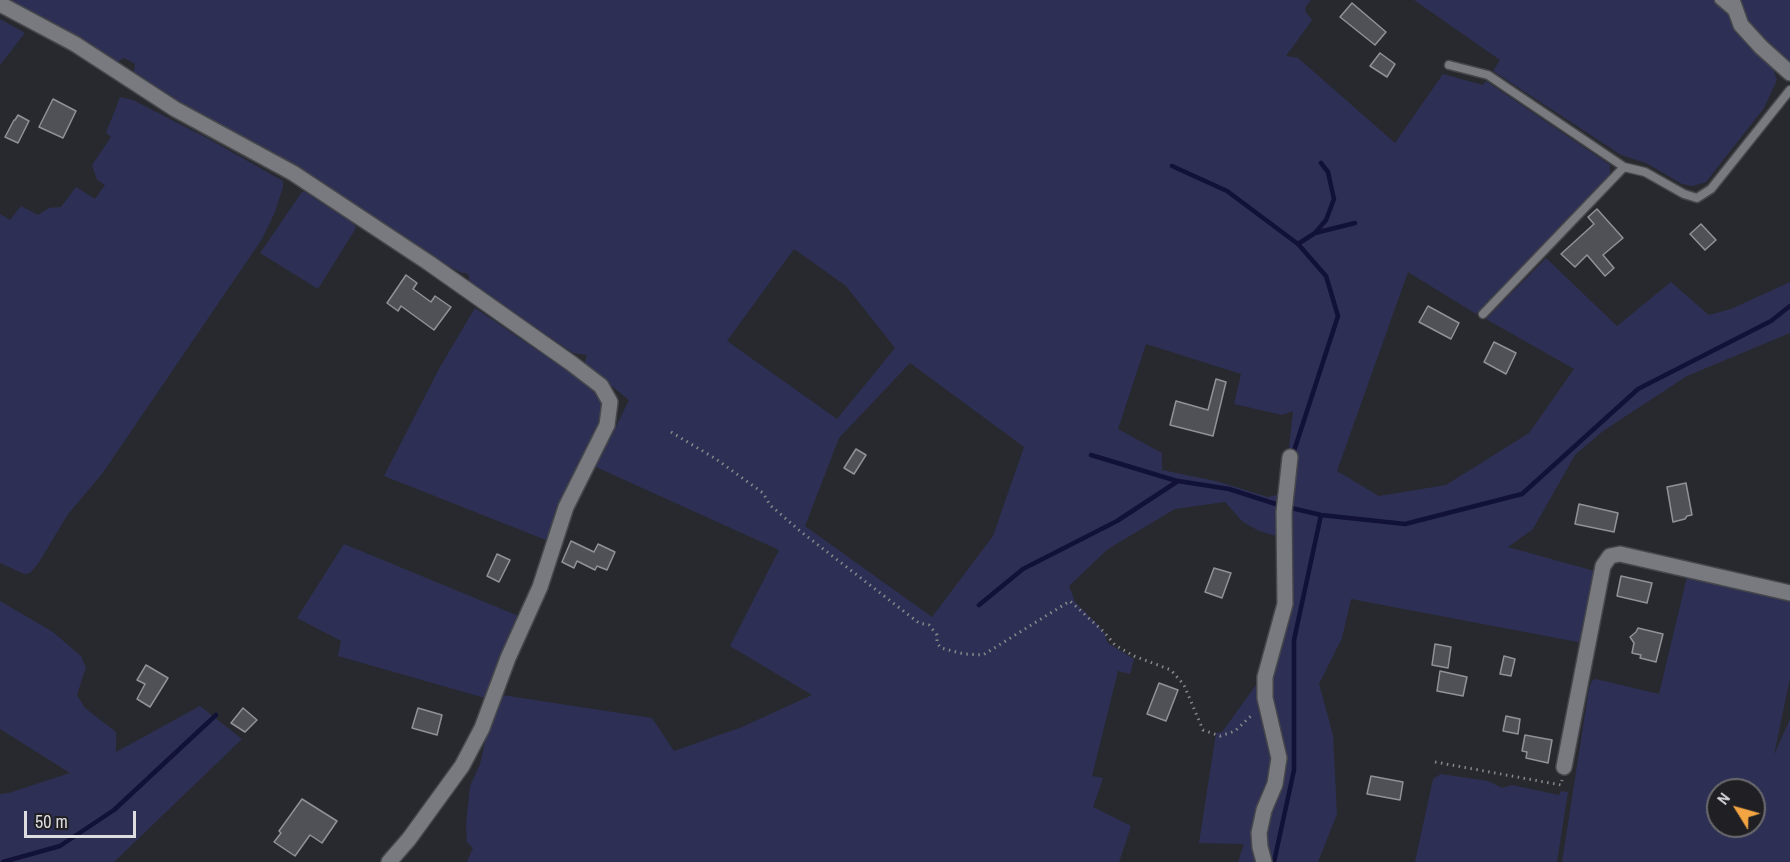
<!DOCTYPE html>
<style>
body{margin:0}
#map{position:relative;width:1790px;height:862px;overflow:hidden;background:#28292e;font-family:"Archivo Narrow",sans-serif}
canvas{display:block}
.north{position:absolute;left:1706px;top:778px;width:60px;height:60px;box-sizing:border-box;background:#1f1f24;border:2px solid #6b6b6f;border-radius:50%;rotate:307deg;font-size:16px;font-weight:700;line-height:24px;text-align:center;color:#dddde0}
.north::after{content:'';display:block;margin:auto;width:21px;height:27px;background:#f2a542;clip-path:polygon(50% 0,100% 100%,50% 72%,0 100%)}
.scale{position:absolute;left:24px;top:811px;width:112px;height:27px;box-sizing:border-box;border:3px solid #dddde0;border-top:0;padding-left:8px;font-size:18px;line-height:21px;white-space:nowrap;color:#dddde0;-webkit-text-stroke:4px #1f1f24;paint-order:stroke}
</style>
<div id="map">
<canvas width="1790" height="862"></canvas>
<div class="north">N</div>
<div class="scale">50 m</div>
</div>
<script>
const c = document.querySelector('canvas').getContext('2d');
c.lineJoin = 'round';
function fillPath(path, color) {
  c.fillStyle = color;
  c.fill(path, 'evenodd');
}
function poly(rows) {
  const path = new Path2D();
  for (const r of rows) {
    path.moveTo(r[0], r[1]);
    for (let i = 2; i < r.length; i += 2) path.lineTo(r[i], r[i + 1]);
  }
  return path;
}
function strokePath(path, color, width, dash) {
  c.strokeStyle = color;
  c.lineWidth = width;
  c.lineCap = dash ? 'butt' : 'round';
  c.setLineDash(dash || []);
  c.stroke(path);
}
fillPath(poly([
 [2,0,1311,0,1306,6,1305,11,1312,20,1286,56,1298,58,1395,143,1443,74,1483,85,1486,81,1610,165,1610,175,1476,314,1408,272,1337,471,1379,496,1446,485,1529,433,1574,369,1486,319,1546,258,1617,326,1671,282,1709,315,1731,309,1790,282,1790,333,1687,376,1603,431,1575,455,1533,529,1508,547,1598,572,1583,643,1351,599,1342,638,1319,684,1333,735,1337,814,1318,862,1238,862,1244,844,1199,843,1216,733,1222,732,1277,656,1283,538,1259,531,1243,522,1225,502,1175,509,1108,549,1069,586,1075,602,1098,625,1105,635,1108,643,1134,659,1130,674,1118,671,1092,776,1103,778,1093,807,1131,826,1119,862,467,862,473,848,467,842,466,824,470,786,480,764,486,738,502,695,652,718,674,751,742,727,812,695,730,646,779,550,596,467,629,400,584,364,587,355,573,353,469,282,469,276,466,273,462,273,437,260,133,77,135,64,124,58,114,64],
 [794,249,846,286,895,348,837,419,727,341],
 [1146,344,1241,374,1234,404,1282,415,1293,411,1288,457,1277,495,1268,497,1216,481,1162,470,1162,453,1118,429],
 [910,363,1024,447,993,536,932,617,805,526,839,438],
 [1414,0,1790,0,1790,62,1771,63,1777,80,1764,108,1706,182,1692,186,1682,184,1646,163,1621,155,1493,71,1500,60],
 [0,19,25,33,0,65],
 [120,97,133,100,209,139,283,181,283,187,275,212,262,239,102,474,68,514,38,564,30,573,24,574,0,563,0,214,10,220,21,206,38,215,49,208,61,207,76,187,95,199,105,185,97,180,92,165,111,137,106,133],
 [302,192,305,192,353,223,356,228,318,289,260,253],
 [475,308,592,387,602,396,605,412,551,542,384,476,440,367],
 [344,544,521,617,485,698,338,656,341,641,297,618],
 [1687,577,1790,598,1790,678,1774,755,1790,719,1790,862,1562,862,1589,688,1592,681,1596,679,1659,694],
 [1718,790,1754,790,1754,826,1718,826],
 [0,601,53,632,81,656,86,667,77,695,85,708,116,732,116,752,200,706,242,739,114,862,0,862,0,794,9,793,70,773,0,729],
 [1441,774,1488,781,1502,788,1512,785,1559,795,1561,791,1568,792,1557,862,1415,862,1433,779]
]), '#2d3054');
strokePath(poly([
 [1172,166,1227,191,1298,244,1326,276,1338,316,1293,454],
 [1315,233,1355,223],
 [1298,244,1315,233,1326,220,1334,199,1328,172,1321,163],
 [1091,455,1177,481],
 [1321,515,1405,524,1522,494,1638,389,1771,321,1790,306],
 [979,605,1023,569,1117,521,1178,481,1229,489,1282,506],
 [3,862,60,846,114,810,216,715],
 [1274,862,1294,770,1294,640,1321,515,1287,507]
]), '#121138', 4.5);
const building = poly([
 [1352,3,1386,32,1375,45,1340,17,1352,3],
 [1380,53,1395,64,1387,77,1370,66,1380,53],
 [53,99,76,111,63,138,39,127,53,99],
 [18,115,29,121,18,143,5,137,14,120,15,120,18,115],
 [1597,209,1623,238,1603,255,1614,268,1605,276,1587,255,1575,267,1561,254,1594,224,1588,217,1597,209],
 [1701,224,1716,240,1705,250,1690,234,1701,224],
 [406,275,417,283,413,289,431,302,435,296,451,307,434,330,401,306,398,311,387,303,406,275],
 [1428,306,1459,323,1451,339,1419,322,1428,306],
 [1494,342,1516,353,1506,374,1484,362,1494,342],
 [1216,379,1226,382,1213,436,1170,425,1176,401,1208,410,1216,379],
 [856,449,866,455,854,474,844,468,856,449],
 [1686,483,1692,515,1687,516,1685,519,1673,522,1667,487,1686,483],
 [1579,504,1618,513,1614,532,1575,524,1579,504],
 [571,541,594,552,598,544,615,552,607,570,597,566,595,570,577,561,574,568,562,562,571,541],
 [497,554,510,560,499,582,487,576,497,554],
 [1214,568,1231,573,1222,598,1205,592,1214,568],
 [1621,576,1652,583,1647,603,1617,596,1621,576],
 [1638,628,1663,634,1656,662,1640,658,1641,655,1632,653,1634,643,1630,637,1636,632,1638,628],
 [1435,644,1451,647,1448,668,1432,665,1435,644],
 [1504,656,1515,659,1511,676,1500,674,1504,656],
 [146,665,168,678,150,707,137,699,145,684,137,680,146,665],
 [1440,671,1467,677,1463,696,1437,691,1440,671],
 [1159,683,1178,690,1166,721,1147,714,1159,683],
 [243,708,257,720,245,732,231,723,243,708],
 [418,708,442,715,437,735,412,728,418,708],
 [1506,716,1520,719,1518,734,1503,731,1506,716],
 [1525,735,1552,740,1548,763,1526,758,1527,752,1522,751,1525,735],
 [1371,776,1403,782,1400,800,1367,794,1371,776],
 [302,799,337,821,322,843,310,835,295,856,274,842,281,833,279,831,302,799]
]);
fillPath(building, '#505156');
strokePath(building, '#919298', 1.5);
const service = poly([
 [1719,0,1733,12],
 [1449,65,1488,75,1624,167],
 [1483,314,1624,167,1645,172,1684,194,1697,198,1711,189,1790,90]
]);
const minor = poly([
 [1732,0,1741,25,1761,47,1790,73],
 [0,4,75,44,175,109,293,173,429,263,571,363,601,386,610,402,607,425,566,507,540,587,508,658,482,728,462,766,409,839,389,862],
 [1564,767,1603,566,1610,556,1620,554,1790,593],
 [1264,862,1260,847,1259,833,1264,810,1275,784,1279,758,1265,698,1265,677,1285,604,1284,512,1290,457]
]);
strokePath(service, '#46474b', 11);
strokePath(minor, '#46474b', 18);
strokePath(poly([
 [671,432,716,459,763,493,770,505,800,531,919,623,929,625,937,635,937,643,941,648,964,654,983,655,1070,601,1104,632,1115,645,1134,656,1171,670,1184,685,1203,730,1220,736,1235,731,1253,714],
 [1435,762,1561,785,1562,780]
]), '#87878b', 3, [1.5, 4.5]);
strokePath(service, '#797a7f', 8);
strokePath(minor, '#797a7f', 15);
</script>
